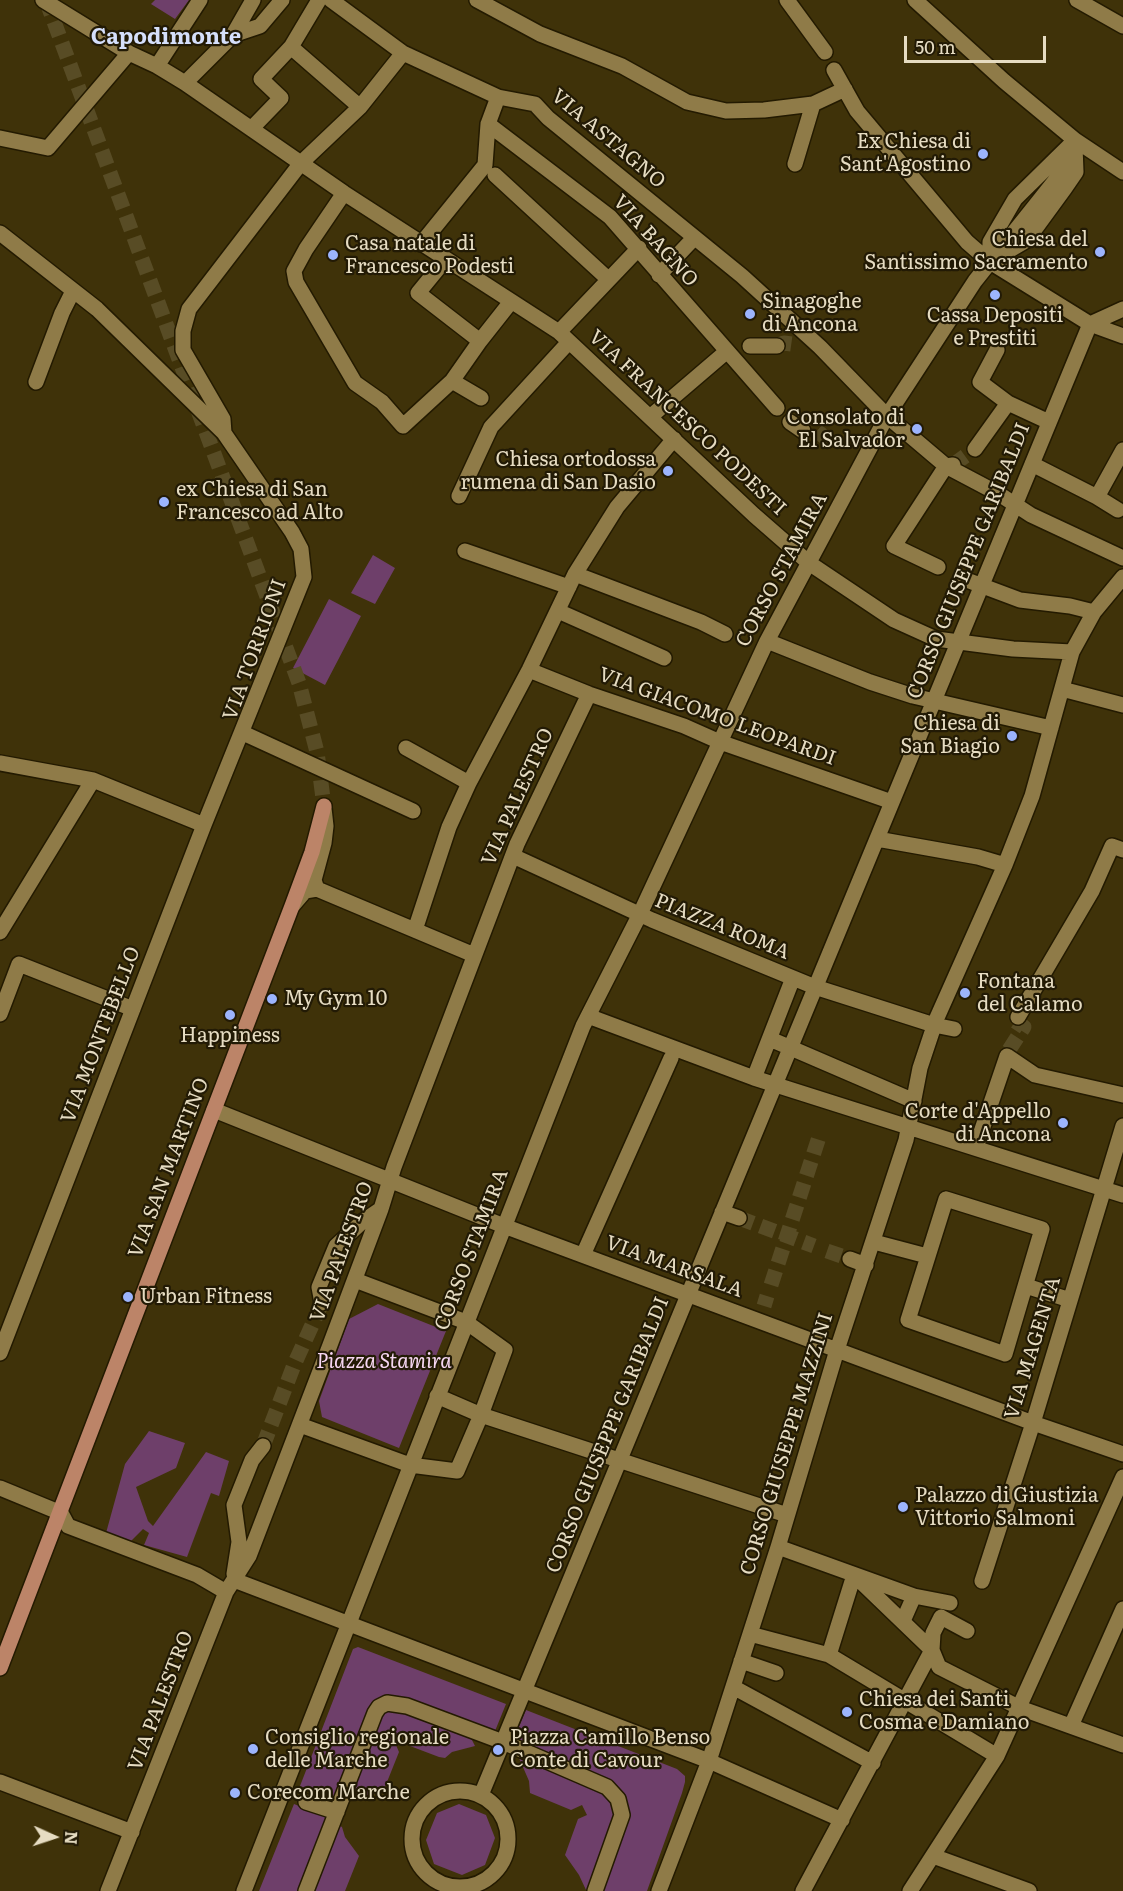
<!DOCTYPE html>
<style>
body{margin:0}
#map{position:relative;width:1123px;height:1891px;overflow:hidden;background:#3f3209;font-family:Literata,serif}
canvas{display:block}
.north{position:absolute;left:24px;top:1807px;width:60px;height:60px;-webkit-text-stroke:4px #221a05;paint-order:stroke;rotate:93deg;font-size:16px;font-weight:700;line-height:24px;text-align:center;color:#e6dcc2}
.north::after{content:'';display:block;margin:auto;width:21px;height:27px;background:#e6dcc2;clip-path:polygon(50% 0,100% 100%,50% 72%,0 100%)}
.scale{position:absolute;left:904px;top:36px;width:142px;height:27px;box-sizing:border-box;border:3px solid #e6dcc2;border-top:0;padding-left:8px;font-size:18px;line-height:21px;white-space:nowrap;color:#e6dcc2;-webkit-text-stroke:4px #221a05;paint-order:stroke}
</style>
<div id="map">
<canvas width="1123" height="1891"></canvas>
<div class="north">N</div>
<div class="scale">50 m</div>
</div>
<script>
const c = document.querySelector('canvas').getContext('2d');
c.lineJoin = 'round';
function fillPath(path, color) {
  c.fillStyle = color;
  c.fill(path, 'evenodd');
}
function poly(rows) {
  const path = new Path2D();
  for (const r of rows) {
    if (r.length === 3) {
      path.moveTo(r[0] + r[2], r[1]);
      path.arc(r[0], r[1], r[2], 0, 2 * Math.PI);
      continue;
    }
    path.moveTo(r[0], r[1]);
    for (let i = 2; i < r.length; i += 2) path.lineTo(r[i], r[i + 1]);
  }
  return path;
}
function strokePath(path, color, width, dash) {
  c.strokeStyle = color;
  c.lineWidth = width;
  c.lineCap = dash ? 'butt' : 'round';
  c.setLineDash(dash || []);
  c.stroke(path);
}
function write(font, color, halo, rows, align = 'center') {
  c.font = font + ' Literata,serif';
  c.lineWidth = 4.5;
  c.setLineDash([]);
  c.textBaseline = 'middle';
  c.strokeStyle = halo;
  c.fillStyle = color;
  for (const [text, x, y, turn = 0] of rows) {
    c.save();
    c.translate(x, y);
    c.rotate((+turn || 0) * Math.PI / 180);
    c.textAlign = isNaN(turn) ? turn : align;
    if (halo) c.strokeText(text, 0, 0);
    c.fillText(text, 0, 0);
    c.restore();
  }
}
fillPath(poly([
 [155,0,189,0,175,19,151,4],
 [373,555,395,568,375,604,351,593],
 [329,599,361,616,325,685,293,668],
 [378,1304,446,1331,399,1448,322,1417,319,1401,349,1319],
 [149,1431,185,1443,176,1468,136,1487,148,1521,153,1526,206,1452,229,1461,219,1496,211,1493,187,1557,144,1545,149,1533,143,1529,131,1541,106,1533,125,1464],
 [358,1647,506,1704,493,1736,385,1700,336,1800,300,1786,353,1649],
 [386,1710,402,1711,471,1738,475,1746,452,1752,445,1758,439,1757,410,1746,408,1738,401,1736,397,1738,396,1745,399,1752,383,1792,363,1796,353,1801,349,1800,378,1719],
 [526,1710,677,1769,685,1776,685,1782,682,1793,647,1891,601,1891,625,1802,512,1743],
 [519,1758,611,1795,615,1812,589,1890,586,1890,579,1875,565,1855,578,1819,587,1815,582,1805,571,1810,530,1793,529,1781],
 [294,1804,329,1818,301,1891,259,1891],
 [459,1804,486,1815,495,1838,485,1865,462,1875,434,1864,426,1840,437,1813],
 [338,1825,342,1827,345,1837,359,1856,345,1891,311,1891]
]), '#6e3f6a');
strokePath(poly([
 [777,346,784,343,798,345],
 [817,431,832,443],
 [953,465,975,449],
 [1009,1050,1024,1027,1015,1021,1018,1017],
 [739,1218,814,1246],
 [827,1251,850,1259],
 [771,1285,819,1137],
 [764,1306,767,1296],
 [263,1446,294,1365,322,1303]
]), '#584c25', 15, [15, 8]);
strokePath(poly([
 [46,0,299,683,317,752,324,806]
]), '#584c25', 15, [15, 8]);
const minor = poly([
 [43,0,129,53,157,66,185,83,344,193,559,332,754,515,809,563,894,620,936,639,1013,649,1072,652],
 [331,0,403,53,498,97,535,104,548,118,742,276,820,347,887,416,946,466,999,494,1031,515,1123,558],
 [477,0,540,34,622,66,687,102,726,111,764,110,813,104,845,89],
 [787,0,825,52],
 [915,0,1004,81,1075,140,1123,172],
 [1077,0,1123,26],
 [233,35,260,26,282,0],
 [291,47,360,107],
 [157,66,200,0],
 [834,70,857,111,967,242,990,262,1090,324,1123,336],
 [185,83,233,35,253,0],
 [488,124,610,217,777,408],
 [252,128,281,98,261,79,291,47,319,0],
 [0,138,48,148,129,53],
 [795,164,813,104],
 [495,175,608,279],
 [344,193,306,249,294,271,296,282,355,383,382,402,403,426,452,381,480,341,418,293,445,260],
 [0,233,97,309,224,433,292,532,301,549,304,577,204,825,0,1353],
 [421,244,485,165,488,124,498,97],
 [998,257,1027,240,1065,188,1076,172,1075,146],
 [990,262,990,242,1015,199,1071,144],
 [659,275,694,238],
 [1090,324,1123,309],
 [559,332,639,248],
 [480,341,510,303],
 [750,346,777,346],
 [997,350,980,382,1008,403],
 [452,381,481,398],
 [36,382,62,313,73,291],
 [650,417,726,352],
 [790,422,803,431],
 [224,433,223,419,183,350,183,331,189,309,301,163,360,107,403,53],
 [975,449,1008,403,1049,422],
 [1032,464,1097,497,1123,450],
 [459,496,491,427,568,343],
 [1097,497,1118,510],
 [465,551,569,587],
 [938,567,894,546,946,466,953,465],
 [575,574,701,622,725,634],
 [964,579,1020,600,1070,606,1094,612],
 [558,611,664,658],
 [767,641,870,682,913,696,1051,728],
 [529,670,589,694,684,726,720,742,892,802],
 [1062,689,1123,705],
 [243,733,413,811],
 [406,748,469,783],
 [0,763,93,780,204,825],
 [877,839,978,857,1005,865],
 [513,856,652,920,815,987,934,1025,954,1029],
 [317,889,314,880,324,843,326,826,324,808],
 [293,905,305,891,317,889,474,955],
 [415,930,449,827,469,783,529,670,575,574,617,507,674,439],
 [0,932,93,780],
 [0,1014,19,964,133,1009],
 [588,1016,754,1078,1123,1195],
 [1018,1017,1092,891,1112,846,1123,850],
 [770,1039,914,1101],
 [754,1078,793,978],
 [214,1110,504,1226,1033,1423,1123,1454],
 [976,1147,1007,1056,1035,1075,1123,1095],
 [946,1199,1042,1229,1005,1354,908,1320,946,1199],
 [722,1212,739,1218],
 [874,1242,927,1256],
 [583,1255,671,1058],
 [850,1259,866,1265],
 [1026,1286,1070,1300],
 [322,1303,319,1287,336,1246,362,1222,381,1209],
 [437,1396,481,1415,787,1515],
 [300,1425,410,1465,457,1471,481,1415,505,1350,466,1322,355,1280],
 [0,1488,61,1513,68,1526,197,1575,226,1592],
 [778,1547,914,1596,903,1621],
 [234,1574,239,1542,234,1505,252,1460,263,1446],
 [854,1575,932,1650,939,1667,1020,1708,1123,1745],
 [234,1580,709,1761,842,1820],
 [982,1581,1033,1423,1123,1126],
 [914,1596,950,1603],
 [750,1634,829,1655,997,1756],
 [829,1655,854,1575],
 [741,1661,776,1673],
 [733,1687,873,1763],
 [1071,1726,1123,1609],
 [0,1782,132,1832],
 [460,1839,48],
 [481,1795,1090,324],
 [306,1802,337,1812],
 [933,1856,1029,1891],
 [108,1891,226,1592,249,1556,330,1345,381,1209,394,1167,517,844,589,694],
 [244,1891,583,1026,640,914,767,641,887,416,975,281,1062,172,1075,140],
 [306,1891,375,1713,379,1707,387,1703,407,1706,503,1742,607,1787,618,1799,622,1815,595,1891],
 [659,1891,709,1761,778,1547,837,1350,906,1140,920,1068,936,1020,1005,865,1032,796,1072,652,1094,612,1123,577],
 [803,1891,932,1650,933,1633,941,1617,967,1631],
 [910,1891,997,1756,1123,1477]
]);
const major = poly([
 [0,1668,292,906,312,852,324,806]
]);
strokePath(minor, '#231a01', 18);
strokePath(major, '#231a01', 18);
strokePath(minor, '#8f7b48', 15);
strokePath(major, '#bc8468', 15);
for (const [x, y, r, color] of [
 [983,154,6,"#9cb4fd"],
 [1100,252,6,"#9cb4fd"],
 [333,255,6,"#9cb4fd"],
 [995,295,6,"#9cb4fd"],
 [750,314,6,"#9cb4fd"],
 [917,429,6,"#9cb4fd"],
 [668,471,6,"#9cb4fd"],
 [164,502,6,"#9cb4fd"],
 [1012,736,6,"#9cb4fd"],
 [965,993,6,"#9cb4fd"],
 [272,999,6,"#9cb4fd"],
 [230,1015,6,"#9cb4fd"],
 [1063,1123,6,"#9cb4fd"],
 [128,1297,6,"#9cb4fd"],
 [903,1507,6,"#9cb4fd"],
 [847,1712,6,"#9cb4fd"],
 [253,1749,6,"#9cb4fd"],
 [498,1750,6,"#9cb4fd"],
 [235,1793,6,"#9cb4fd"]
]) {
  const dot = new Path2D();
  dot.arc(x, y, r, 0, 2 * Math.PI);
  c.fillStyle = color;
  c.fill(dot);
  strokePath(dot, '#221a05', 2);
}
write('20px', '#e6dcc2', '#221a05', [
 ["VIA ASTAGNO",608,139,40],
 ["VIA BAGNO",655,241,48],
 ["VIA FRANCESCO PODESTI",687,423,43],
 ["CORSO GIUSEPPE GARIBALDI",969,561,-68],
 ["CORSO STAMIRA",782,570,-62],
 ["VIA TORRIONI",255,650,-70],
 ["VIA GIACOMO LEOPARDI",717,717,20],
 ["VIA PALESTRO",518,797,-66],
 ["PIAZZA ROMA",722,927,22],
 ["VIA MONTEBELLO",101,1035,-69],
 ["VIA SAN MARTINO",169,1168,-69],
 ["CORSO STAMIRA",472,1250,-69],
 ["VIA PALESTRO",342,1252,-70],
 ["VIA MARSALA",674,1267,20],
 ["VIA MAGENTA",1033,1348,-73],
 ["CORSO GIUSEPPE GARIBALDI",608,1435,-68],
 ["CORSO GIUSEPPE MAZZINI",787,1444,-73],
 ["VIA PALESTRO",161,1701,-69]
]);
write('20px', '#e6dcc2', '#221a05', [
 ["Ex Chiesa di",971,142,"right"],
 ["Sant'Agostino",971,165,"right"],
 ["Chiesa del",1088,240,"right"],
 ["Santissimo Sacramento",1088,263,"right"],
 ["Casa natale di",345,244],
 ["Francesco Podesti",345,267],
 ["Sinagoghe",762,302],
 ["di Ancona",762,325],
 ["Cassa Depositi",995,316,"center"],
 ["e Prestiti",995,339,"center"],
 ["Consolato di",905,418,"right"],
 ["El Salvador",905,441,"right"],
 ["Chiesa ortodossa",656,460,"right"],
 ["rumena di San Dasio",656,483,"right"],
 ["ex Chiesa di San",176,490],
 ["Francesco ad Alto",176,513],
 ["Chiesa di",1000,724,"right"],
 ["San Biagio",1000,747,"right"],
 ["Fontana",977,982],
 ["del Calamo",977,1005],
 ["My Gym 10",284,999],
 ["Happiness",230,1036,"center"],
 ["Corte d'Appello",1051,1112,"right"],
 ["di Ancona",1051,1135,"right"],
 ["Urban Fitness",140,1297],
 ["Palazzo di Giustizia",915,1496],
 ["Vittorio Salmoni",915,1519],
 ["Chiesa dei Santi",859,1700],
 ["Cosma e Damiano",859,1723],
 ["Consiglio regionale",265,1738],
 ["delle Marche",265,1761],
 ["Piazza Camillo Benso",510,1738],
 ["Conte di Cavour",510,1761],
 ["Corecom Marche",247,1793]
], 'left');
write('italic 20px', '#f7d7f3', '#221a05', [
 ["Piazza Stamira",384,1362]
]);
write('bold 22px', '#d5dffb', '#221a05', [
 ["Capodimonte",166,38]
]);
</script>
